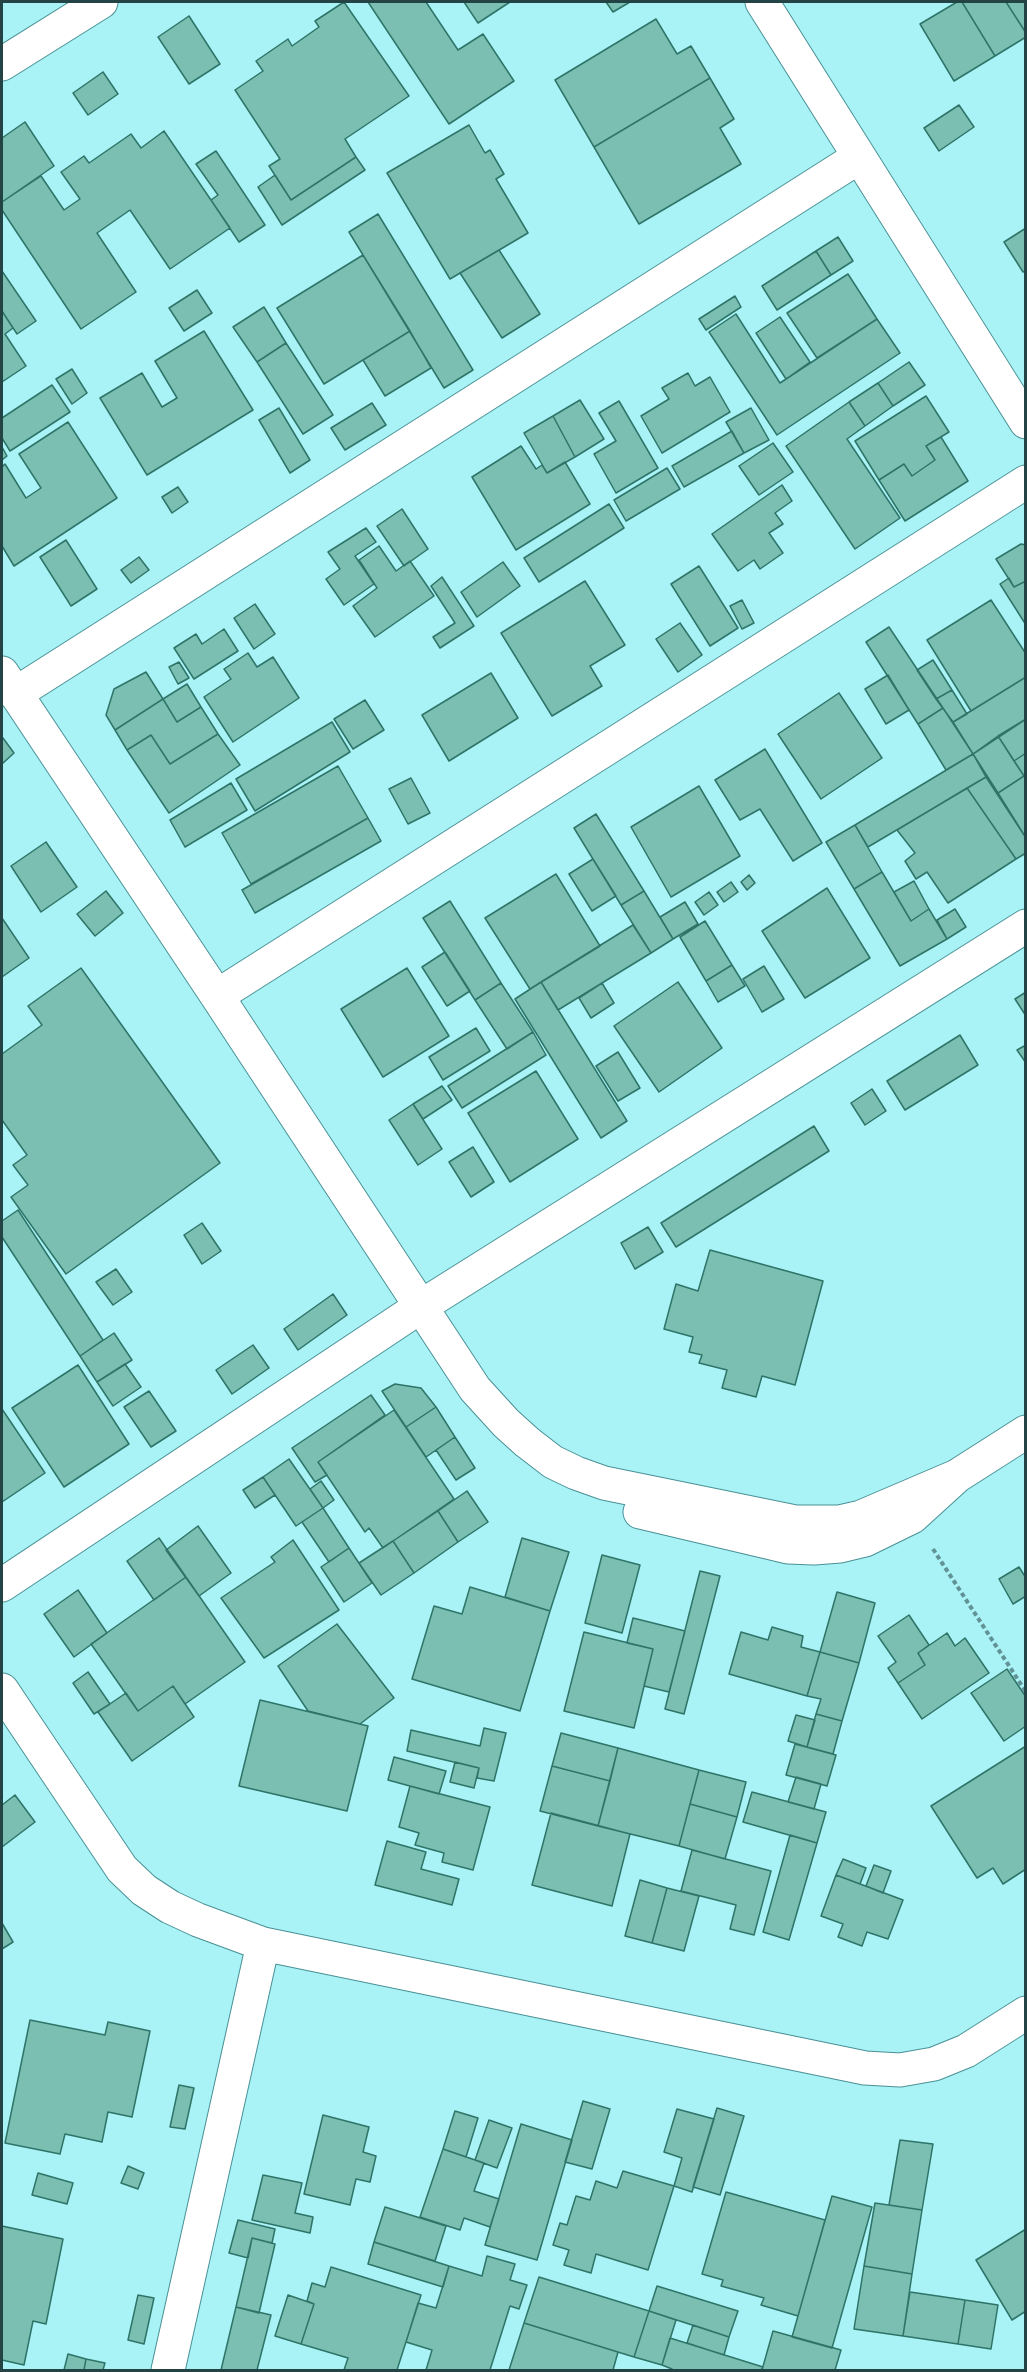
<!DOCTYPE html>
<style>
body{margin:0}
#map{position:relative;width:1027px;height:2372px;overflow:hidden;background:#a9f2f6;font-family:Figtree,sans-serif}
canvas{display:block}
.frame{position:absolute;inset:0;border:3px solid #244344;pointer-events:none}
</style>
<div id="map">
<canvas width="1027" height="2372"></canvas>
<div class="frame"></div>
</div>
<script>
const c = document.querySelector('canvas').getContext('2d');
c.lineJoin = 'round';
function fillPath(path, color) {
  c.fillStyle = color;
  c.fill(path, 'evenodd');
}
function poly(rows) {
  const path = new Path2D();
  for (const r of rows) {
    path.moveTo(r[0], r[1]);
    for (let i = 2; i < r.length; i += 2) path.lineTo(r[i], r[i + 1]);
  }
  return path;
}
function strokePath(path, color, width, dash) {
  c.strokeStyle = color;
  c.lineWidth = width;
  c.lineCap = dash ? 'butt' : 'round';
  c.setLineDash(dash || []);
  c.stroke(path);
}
const building = poly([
 [344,2,409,96,345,139,356,157,291,200,269,166,280,159,235,90,263,71,256,61,288,39,292,46,319,27,315,21,344,2],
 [368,2,426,2,458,50,483,34,514,81,449,124,368,2],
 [464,2,510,2,478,23,464,2],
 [606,2,630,2,613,12,606,2],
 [957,2,962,2,995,56,954,81,920,24,957,2],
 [962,2,1006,2,1026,33,1026,37,995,56,962,2],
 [1006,2,1026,2,1026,33,1006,2],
 [189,16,220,64,189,84,158,37,189,16],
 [656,19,677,54,691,46,710,78,594,147,555,80,656,19],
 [103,72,118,94,88,115,73,93,103,72],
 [710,78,734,119,720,128,741,164,639,224,594,147,710,78],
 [959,105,974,127,939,151,924,128,959,105],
 [25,122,54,166,2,202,2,138,25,122],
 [469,125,485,153,490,150,504,174,496,179,528,233,450,279,387,173,469,125],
 [164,131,230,228,170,269,130,210,97,233,136,292,81,329,2,210,2,202,41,176,64,210,80,199,61,172,84,156,89,163,131,134,141,148,164,131],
 [216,151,265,225,239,242,211,200,218,195,196,164,216,151],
 [356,157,365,170,282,225,258,187,275,175,291,200,356,157],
 [378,214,473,370,444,388,349,232,378,214],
 [1026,228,1026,271,1023,272,1004,242,1026,228],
 [838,237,853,261,831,275,816,251,838,237],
 [499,250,540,314,502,338,460,273,499,250],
 [816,251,831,275,777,310,762,286,816,251],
 [363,255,410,331,324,384,277,308,363,255],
 [2,271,36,321,17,334,2,311,2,271],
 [848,274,877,319,817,358,787,313,848,274],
 [197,290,212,313,184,331,169,308,197,290],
 [735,296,741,307,706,330,699,319,735,296],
 [264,307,286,343,257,362,233,327,264,307],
 [2,311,13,328,5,334,26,366,2,382,2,311],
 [736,314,780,383,877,319,900,353,777,435,709,332,736,314],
 [780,317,810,362,786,379,756,333,780,317],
 [204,331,253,410,147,475,100,398,142,373,162,407,177,398,155,361,204,331],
 [410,331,431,368,385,396,363,360,410,331],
 [286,343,333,415,303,434,257,362,286,343],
 [909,362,925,385,893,406,878,383,909,362],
 [72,369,87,393,72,404,56,379,72,369],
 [688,373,695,386,710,377,730,412,662,453,641,416,669,399,662,388,688,373],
 [878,383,893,406,865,426,849,402,878,383],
 [52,385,70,412,10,451,2,438,2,418,52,385],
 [926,396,949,432,926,446,935,460,912,476,904,464,879,480,855,441,926,396],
 [580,400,604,439,575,457,553,416,580,400],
 [619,401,658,468,616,493,594,454,616,441,599,413,619,401],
 [849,402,865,426,847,439,900,518,855,549,786,446,849,402],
 [372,403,386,425,345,450,331,428,372,403],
 [279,408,310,460,290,473,259,420,279,408],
 [751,408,769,440,744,453,726,422,751,408],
 [553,416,575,457,547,473,524,433,553,416],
 [68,422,117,498,14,566,2,546,2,467,5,464,26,498,41,488,19,454,68,422],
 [732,431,744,453,684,487,672,466,732,431],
 [941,437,968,481,905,521,879,480,904,464,912,476,935,460,926,446,941,437],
 [773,443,793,472,759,495,739,466,773,443],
 [521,446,536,469,542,465,547,473,565,462,590,504,516,550,472,477,521,446],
 [2,447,7,456,2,460,2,447],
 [667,468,680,489,626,521,614,500,667,468],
 [782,485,792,501,775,513,783,524,769,533,783,553,760,569,754,560,738,571,712,534,782,485],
 [178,487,188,502,172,513,162,497,178,487],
 [609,504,624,528,539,582,524,558,609,504],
 [402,509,428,549,404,566,377,526,402,509],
 [366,528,376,542,355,556,374,584,344,605,326,579,340,569,328,552,366,528],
 [66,540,97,589,71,606,40,557,66,540],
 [1021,544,1026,545,1026,581,1014,587,996,559,1021,544],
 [379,546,396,571,410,561,434,596,375,637,353,606,377,588,359,560,379,546],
 [139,557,149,570,131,583,121,570,139,557],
 [503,562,520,586,477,617,461,592,503,562],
 [699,566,738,628,710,646,671,584,699,566],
 [442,577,474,626,440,648,433,637,455,623,431,586,442,577],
 [1009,578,1014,587,1026,581,1026,625,1000,584,1009,578],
 [585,581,625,645,590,666,602,686,552,716,501,633,585,581],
 [742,600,754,623,742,629,730,606,742,600],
 [991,600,1026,654,1026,677,971,711,927,640,991,600],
 [255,604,275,634,254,649,234,618,255,604],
 [680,623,702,655,678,672,656,639,680,623],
 [889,627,943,708,918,724,866,642,889,627],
 [224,629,238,651,194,679,174,648,196,634,202,644,224,629],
 [248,653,257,667,273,657,299,698,233,742,204,697,231,679,224,669,248,653],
 [933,660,952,690,936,699,917,670,933,660],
 [179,662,189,678,178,684,169,667,179,662],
 [146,672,163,699,115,730,106,715,114,689,146,672],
 [491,673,518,718,449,761,422,715,491,673],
 [888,675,909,710,886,724,865,689,888,675],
 [1026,677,1026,719,973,754,953,722,1026,677],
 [187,684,201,707,177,722,163,699,187,684],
 [952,690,967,714,953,722,936,699,952,690],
 [839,693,882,758,821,799,778,734,839,693],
 [163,699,177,722,201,707,218,734,170,764,151,735,127,750,115,730,163,699],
 [365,700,384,730,353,749,334,719,365,700],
 [943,708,973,754,946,770,918,724,943,708],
 [1026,719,1026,753,1014,761,998,736,1026,719],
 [332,722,350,752,255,811,236,779,332,722],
 [218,734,240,765,169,813,127,750,151,735,170,764,218,734],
 [998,736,1024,776,998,793,973,754,998,736],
 [3,738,14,753,2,764,2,740,3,738],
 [765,749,822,843,793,861,760,809,740,820,715,780,765,749],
 [1026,753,1026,779,1014,761,1026,753],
 [973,754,986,777,868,847,855,825,973,754],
 [338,766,368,818,251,884,222,833,338,766],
 [1024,776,1026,779,1026,838,998,793,1024,776],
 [986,777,1026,838,1026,853,1016,859,967,788,986,777],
 [411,778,430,813,408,824,389,789,411,778],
 [231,783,247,810,185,847,170,820,231,783],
 [699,786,740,856,671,897,631,827,699,786],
 [967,788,1016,859,948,903,927,872,916,879,905,861,915,853,897,830,967,788],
 [596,814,644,891,621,905,574,828,596,814],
 [368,818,381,841,255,913,242,890,368,818],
 [855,825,882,872,854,889,826,842,855,825],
 [46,842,77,887,41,912,11,866,46,842],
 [593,859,616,896,592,911,569,874,593,859],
 [882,872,911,921,929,909,947,939,900,966,854,889,882,872],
 [556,874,600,946,530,989,485,918,556,874],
 [749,875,755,883,747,890,741,882,749,875],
 [914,881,929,909,911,921,894,892,914,881],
 [731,882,738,892,724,902,717,892,731,882],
 [827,888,870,958,805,998,762,931,827,888],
 [106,891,123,913,95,936,77,914,106,891],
 [644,891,673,939,651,953,621,905,644,891],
 [709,892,718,905,704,915,695,902,709,892],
 [450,901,501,983,475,1000,423,918,450,901],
 [685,902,698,924,673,939,660,917,685,902],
 [955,909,966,927,947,939,937,920,955,909],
 [2,918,29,958,2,977,2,918],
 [705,921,732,965,706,981,680,937,705,921],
 [633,925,651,953,558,1010,541,982,633,925],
 [445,952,470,991,447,1006,422,967,445,952],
 [732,965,745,986,718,1002,706,981,732,965],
 [764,966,784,999,762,1012,743,979,764,966],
 [81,968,220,1163,66,1274,11,1197,28,1185,13,1165,27,1155,2,1120,2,1054,42,1025,28,1006,81,968],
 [407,968,449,1036,383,1077,341,1009,407,968],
 [541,982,627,1121,601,1138,515,999,541,982],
 [678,982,722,1048,659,1092,614,1026,678,982],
 [501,983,533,1032,507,1049,475,1000,501,983],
 [602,983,614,1003,591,1018,579,998,602,983],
 [1026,992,1026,1016,1015,999,1026,992],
 [476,1028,490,1051,443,1080,429,1057,476,1028],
 [533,1032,546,1055,462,1108,448,1086,533,1032],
 [960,1035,978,1065,905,1110,887,1081,960,1035],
 [1026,1045,1026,1063,1017,1050,1026,1045],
 [618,1052,640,1088,618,1101,596,1066,618,1052],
 [536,1071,578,1139,510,1182,468,1113,536,1071],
 [442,1086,452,1100,423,1119,413,1104,442,1086],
 [872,1089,886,1111,865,1125,851,1103,872,1089],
 [413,1104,442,1149,418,1165,389,1120,413,1104],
 [814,1126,829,1151,676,1247,661,1223,814,1126],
 [473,1147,494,1182,471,1197,449,1162,473,1147],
 [18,1210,103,1340,80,1356,2,1237,2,1221,18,1210],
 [202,1223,221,1251,202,1264,184,1235,202,1223],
 [648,1227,663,1252,635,1269,621,1243,648,1227],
 [710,1250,823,1281,795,1385,762,1376,756,1397,722,1388,727,1370,699,1363,702,1355,689,1352,693,1337,664,1329,676,1284,698,1291,710,1250],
 [116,1269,132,1292,113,1305,96,1282,116,1269],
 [333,1294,347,1315,298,1350,284,1329,333,1294],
 [114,1333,132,1360,97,1382,80,1356,114,1333],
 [253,1345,269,1368,232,1394,216,1370,253,1345],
 [125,1364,141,1387,113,1406,97,1382,125,1364],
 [78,1365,129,1444,64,1487,12,1408,78,1365],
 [395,1384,421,1388,436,1407,406,1427,382,1391,395,1384],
 [149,1391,176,1431,151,1447,124,1407,149,1391],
 [371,1395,385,1415,318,1462,327,1475,315,1482,292,1448,371,1395],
 [436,1407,455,1437,426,1457,406,1427,436,1407],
 [2,1409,45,1473,2,1502,2,1409],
 [394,1410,454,1499,383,1548,369,1528,365,1532,318,1462,394,1410],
 [455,1437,475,1468,456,1480,436,1450,455,1437],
 [289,1459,323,1508,296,1526,263,1477,289,1459],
 [263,1477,275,1495,255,1508,243,1490,263,1477],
 [321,1481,334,1500,323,1508,310,1489,321,1481],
 [467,1491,488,1522,458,1542,438,1511,467,1491],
 [323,1508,349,1548,329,1562,302,1522,323,1508],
 [438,1511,458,1542,414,1573,393,1541,438,1511],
 [198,1526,231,1573,199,1596,166,1550,198,1526],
 [159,1538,186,1577,154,1600,127,1561,159,1538],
 [522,1538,569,1552,550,1611,505,1597,522,1538],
 [293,1540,339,1610,264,1658,221,1598,275,1562,271,1557,293,1540],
 [393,1541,414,1573,381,1595,359,1563,393,1541],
 [349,1548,372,1583,344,1602,321,1567,349,1548],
 [602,1555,640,1565,622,1633,585,1623,602,1555],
 [1019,1567,1026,1578,1026,1596,1013,1604,999,1579,1019,1567],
 [700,1571,720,1576,684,1714,665,1709,700,1571],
 [186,1577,245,1662,185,1704,173,1686,138,1711,91,1644,186,1577],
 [470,1587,550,1611,520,1711,412,1679,434,1606,462,1614,470,1587],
 [78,1590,107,1633,74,1657,44,1614,78,1590],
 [837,1592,875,1603,859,1663,820,1652,837,1592],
 [909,1615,929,1645,918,1653,925,1665,898,1683,888,1668,896,1662,878,1636,909,1615],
 [633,1618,685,1631,669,1692,644,1686,653,1649,627,1643,633,1618],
 [337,1624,394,1698,360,1724,308,1711,278,1666,337,1624],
 [772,1627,803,1636,801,1647,820,1652,807,1696,729,1674,741,1632,768,1640,772,1627],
 [584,1632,653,1649,634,1728,564,1711,584,1632],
 [947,1633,955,1646,965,1638,989,1673,922,1719,898,1683,925,1665,918,1653,947,1633],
 [820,1652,859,1663,842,1721,816,1714,821,1699,807,1696,820,1652],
 [1007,1669,1026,1697,1026,1726,1004,1741,971,1693,1007,1669],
 [88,1672,110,1704,94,1714,73,1683,88,1672],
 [173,1686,194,1717,132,1761,98,1712,126,1693,138,1711,173,1686],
 [260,1700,368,1726,347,1811,239,1786,260,1700],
 [816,1714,842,1721,833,1754,807,1747,816,1714],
 [796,1715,815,1720,807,1747,788,1741,796,1715],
 [484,1728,506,1733,494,1781,477,1778,479,1768,407,1751,411,1730,480,1746,484,1728],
 [561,1733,618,1748,610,1781,552,1766,561,1733],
 [795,1744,836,1755,827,1786,786,1775,795,1744],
 [1026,1746,1026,1869,1003,1884,993,1868,977,1878,931,1806,1026,1746],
 [618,1748,699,1770,679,1846,598,1826,618,1748],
 [394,1757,446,1771,439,1794,388,1780,394,1757],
 [455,1762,479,1768,474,1788,450,1782,455,1762],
 [552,1766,610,1781,598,1826,540,1811,552,1766],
 [699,1770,746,1782,737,1817,690,1804,699,1770],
 [796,1777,821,1784,814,1809,788,1802,796,1777],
 [410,1786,490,1807,473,1870,442,1862,444,1853,415,1845,419,1833,399,1827,410,1786],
 [752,1792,826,1812,817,1843,743,1822,752,1792],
 [15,1795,35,1822,2,1847,2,1805,15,1795],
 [690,1804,737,1817,725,1859,679,1846,690,1804],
 [551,1813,630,1834,612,1906,532,1885,551,1813],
 [790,1835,817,1843,789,1940,763,1932,790,1835],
 [387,1841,426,1852,421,1869,459,1879,452,1905,375,1885,387,1841],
 [692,1850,771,1871,754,1935,730,1929,736,1905,681,1891,692,1850],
 [843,1859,866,1868,860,1884,836,1875,843,1859],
 [874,1865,891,1871,883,1893,866,1886,874,1865],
 [836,1875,903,1900,888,1939,867,1932,862,1946,838,1937,843,1924,821,1916,836,1875],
 [640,1880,667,1888,652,1943,625,1936,640,1880],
 [667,1888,699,1896,684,1951,652,1943,667,1888],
 [2,1923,13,1942,2,1949,2,1923],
 [30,2020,105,2035,108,2022,150,2031,132,2117,108,2112,102,2142,65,2134,60,2154,5,2143,30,2020],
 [179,2085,194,2088,185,2129,170,2127,179,2085],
 [583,2101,610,2109,592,2169,565,2162,583,2101],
 [717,2108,744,2116,720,2195,693,2187,717,2108],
 [677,2109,714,2119,692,2192,674,2186,682,2158,664,2152,677,2109],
 [455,2111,478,2118,466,2157,443,2149,455,2111],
 [323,2115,369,2127,363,2152,376,2156,370,2182,356,2179,350,2205,304,2194,323,2115],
 [489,2120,512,2128,497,2168,475,2160,489,2120],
 [521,2124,572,2140,537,2260,485,2245,521,2124],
 [900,2140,933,2144,922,2210,889,2205,900,2140],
 [443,2149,484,2163,474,2191,499,2199,490,2227,464,2218,460,2230,420,2217,443,2149],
 [128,2166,144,2173,138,2189,121,2183,128,2166],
 [623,2171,674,2186,648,2270,596,2254,591,2273,564,2265,569,2250,553,2245,560,2223,567,2225,576,2196,590,2200,596,2181,617,2188,623,2171],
 [38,2173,73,2183,67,2204,32,2195,38,2173],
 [263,2175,302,2183,295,2213,313,2217,310,2233,252,2220,263,2175],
 [726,2192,825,2220,798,2316,761,2305,764,2298,721,2286,723,2280,702,2274,726,2192],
 [832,2196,872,2207,832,2348,792,2337,832,2196],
 [875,2203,922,2210,912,2274,864,2266,875,2203],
 [385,2207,446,2226,435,2261,374,2242,385,2207],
 [238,2220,275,2229,272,2243,252,2238,248,2258,229,2253,238,2220],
 [2,2226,63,2239,46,2324,33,2321,24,2365,2,2360,2,2226],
 [1026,2229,1026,2311,1012,2320,976,2260,1026,2229],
 [252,2238,275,2244,259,2313,236,2307,252,2238],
 [374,2242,449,2266,443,2287,368,2264,374,2242],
 [487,2256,515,2264,510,2280,527,2285,519,2309,510,2306,490,2370,426,2370,432,2350,406,2342,418,2303,436,2308,449,2266,482,2276,487,2256],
 [864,2266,912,2274,903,2336,854,2329,864,2266],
 [331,2267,421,2295,397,2370,344,2370,348,2358,301,2344,314,2304,307,2301,312,2283,325,2287,331,2267],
 [539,2277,649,2311,634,2357,524,2323,539,2277],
 [657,2286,738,2311,729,2337,649,2311,657,2286],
 [910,2292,965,2300,958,2344,903,2336,910,2292],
 [138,2295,154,2298,144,2344,128,2340,138,2295],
 [288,2295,314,2304,301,2344,275,2336,288,2295],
 [965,2300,998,2305,991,2349,958,2344,965,2300],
 [236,2307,271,2315,257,2370,221,2370,236,2307],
 [649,2311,676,2320,662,2365,634,2357,649,2311],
 [524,2323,618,2352,613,2370,509,2370,524,2323],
 [693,2325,729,2337,724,2355,687,2343,693,2325],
 [773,2331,841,2350,835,2370,762,2370,773,2331],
 [670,2338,763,2367,761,2370,672,2370,672,2369,662,2365,670,2338],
 [68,2354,86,2359,84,2370,64,2370,68,2354],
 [86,2359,105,2363,103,2370,84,2370,86,2359]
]);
fillPath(building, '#7abfb1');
strokePath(building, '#2e7468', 1.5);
const minor = poly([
 [762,2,1026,422],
 [2,64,101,2],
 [2,673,217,996,475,1389,506,1423,527,1442,553,1462,576,1473,604,1483,795,1522,839,1522,861,1517,957,1476],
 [15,694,859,157],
 [217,996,1026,482],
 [640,1512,788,1547,814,1548,840,1546,865,1540,912,1517,957,1476,1026,1432],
 [2,1585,420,1307,1026,926],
 [2,1690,122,1869,144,1890,170,1907,198,1920,263,1944,865,2068,900,2070,934,2064,966,2051,1026,2013],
 [168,2370,263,1944]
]);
strokePath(minor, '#499195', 35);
strokePath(poly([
 [933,1549,1026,1692]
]), '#619396', 4, [4.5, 3]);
strokePath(minor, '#fff', 33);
</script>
